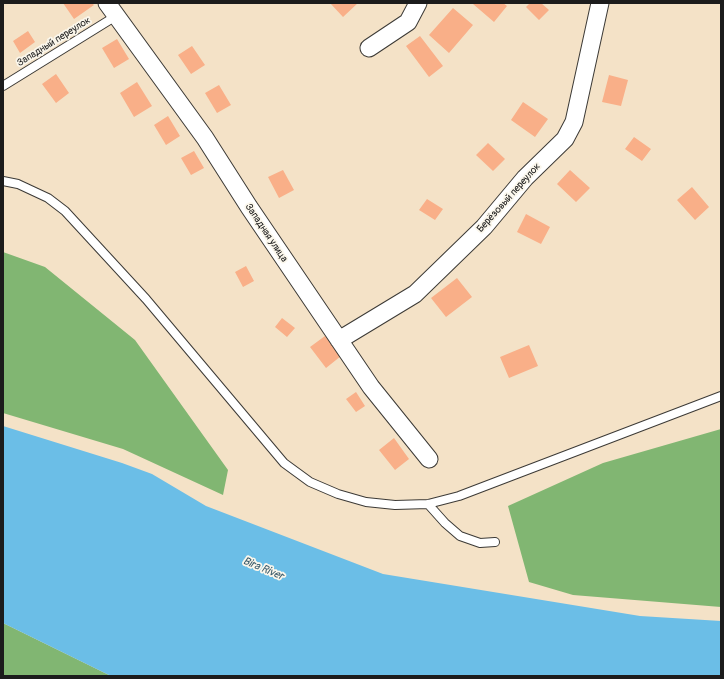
<!DOCTYPE html>
<meta charset="utf-8">
<style>
body{margin:0}
#map{position:relative;width:724px;height:679px;overflow:hidden;background:#f4e2c7;font-family:Pangolin,sans-serif}
canvas{display:block}
.frame{position:absolute;inset:0;border:4px solid #1c1c1c;pointer-events:none}
</style>
<div id="map">
<canvas width="724" height="679"></canvas>
<div class="frame"></div>
</div>
<script>
const c = document.querySelector('canvas').getContext('2d');
c.lineJoin = 'round';
function fillPath(path, color) {
  c.fillStyle = color;
  c.fill(path, 'evenodd');
}
function poly(rows) {
  const path = new Path2D();
  for (const r of rows) {
    path.moveTo(r[0], r[1]);
    for (let i = 2; i < r.length; i += 2) path.lineTo(r[i], r[i + 1]);
  }
  return path;
}
function strokePath(path, color, width, dash) {
  c.strokeStyle = color;
  c.lineWidth = width;
  c.lineCap = dash ? 'butt' : 'round';
  c.setLineDash(dash || []);
  c.stroke(path);
}
function write(font, color, halo, rows, align = 'center') {
  c.font = font + ' Pangolin,sans-serif';
  c.lineWidth = 3.5;
  c.setLineDash([]);
  c.textBaseline = 'middle';
  c.strokeStyle = halo;
  c.fillStyle = color;
  for (const [text, x, y, turn = 0] of rows) {
    c.save();
    c.translate(x, y);
    c.rotate((+turn || 0) * Math.PI / 180);
    c.textAlign = isNaN(turn) ? turn : align;
    if (halo) c.strokeText(text, 0, 0);
    c.fillText(text, 0, 0);
    c.restore();
  }
}
fillPath(poly([
 [3,252,45,267,135,340,228,470,223,495,123,449,3,413],
 [721,429,721,607,573,595,529,582,508,506,603,463],
 [3,623,111,676,3,676]
]), '#81b672');
fillPath(poly([
 [3,426,122,463,152,474,206,506,383,574,640,616,721,621,721,676,111,676,3,623]
]), '#6bbee7');
fillPath(poly([
 [63,3,92,3,94,5,74,19],
 [330,3,358,3,343,17],
 [474,3,503,3,507,6,494,22,473,4],
 [530,3,541,3,549,10,539,20,526,7],
 [453,8,473,25,449,53,429,35],
 [28,31,35,42,20,53,13,41],
 [420,36,443,66,429,77,406,46],
 [117,39,129,59,114,68,102,48],
 [192,46,205,65,191,74,178,55],
 [56,74,69,93,56,103,42,84],
 [609,75,628,80,621,106,602,102],
 [137,82,152,106,134,117,120,93],
 [219,85,231,105,217,113,205,93],
 [523,102,548,119,535,137,511,120],
 [168,116,180,136,166,145,154,125],
 [634,137,651,149,642,161,625,149],
 [488,143,505,159,493,171,476,155],
 [194,151,204,168,191,175,181,158],
 [283,170,294,190,279,198,268,177],
 [570,170,590,188,576,202,557,184],
 [692,187,709,207,695,220,677,200],
 [427,199,443,209,435,220,419,210],
 [526,214,550,227,541,244,517,232],
 [246,266,254,281,243,287,235,272],
 [457,278,472,297,446,317,431,298],
 [282,318,295,328,287,337,275,327],
 [325,336,341,356,326,368,310,347],
 [529,345,538,366,509,378,500,357],
 [356,392,365,406,356,412,346,399],
 [394,438,409,459,395,470,379,450]
]), '#f9af88');
const lane = poly([
 [3,86,116,16],
 [3,181,18,184,48,198,65,211,146,299,284,463,310,482,338,494,366,502,395,505,428,504,459,496,721,396],
 [428,504,445,523,460,536,480,543,495,542]
]);
const street = poly([
 [107,3,205,138,249,207,371,387,429,459],
 [369,48,408,22,418,3],
 [339,340,415,294,484,227,525,178,565,139,574,122,600,3]
]);
strokePath(lane, '#3c3a36', 10);
strokePath(street, '#3c3a36', 19);
strokePath(lane, '#fff', 8);
strokePath(street, '#fff', 17);
write('10px', '#1c1c1c', '#fbf7ec', [
 ["Западный переулок",54,42,-32],
 ["Берёзовый переулок",509,198,-48],
 ["Западная улица",266,233,56]
]);
write('italic 11px', '#3c5d6d', '#fbf7ec', [
 ["Bira River",263,569,23]
]);
</script>
